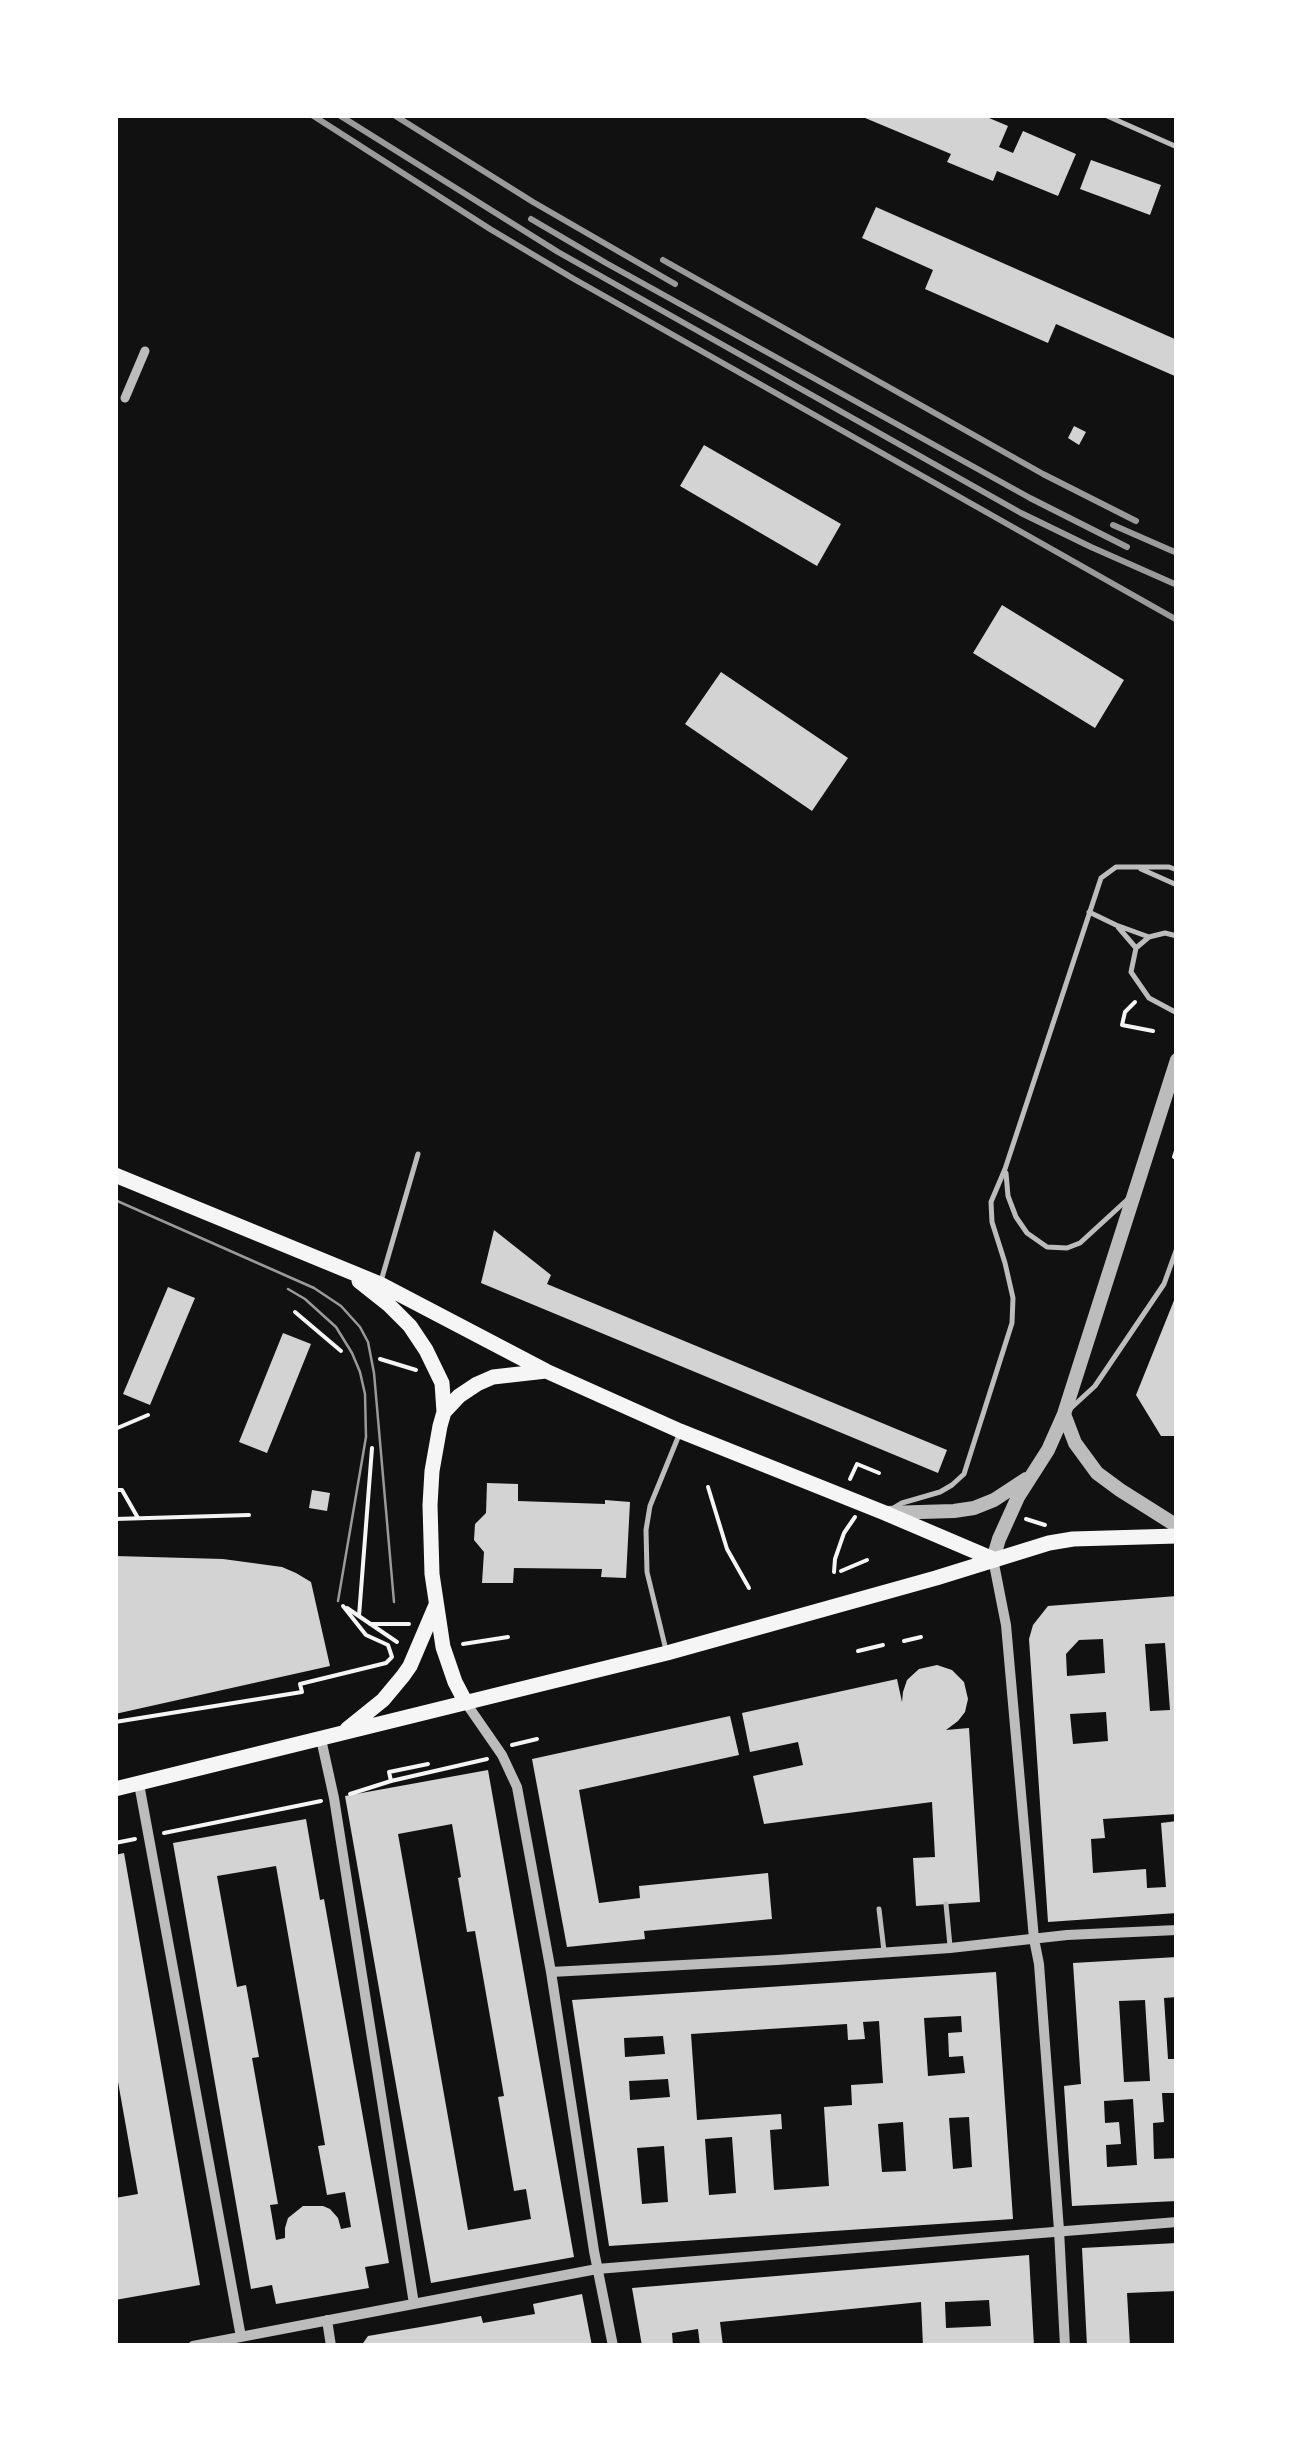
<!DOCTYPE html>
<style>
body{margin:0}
#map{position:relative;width:1292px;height:2461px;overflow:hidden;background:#111;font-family:Helvetica,sans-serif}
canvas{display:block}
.frame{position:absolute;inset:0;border:118px solid #fff;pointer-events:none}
</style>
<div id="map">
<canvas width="1292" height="2461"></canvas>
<div class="frame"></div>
</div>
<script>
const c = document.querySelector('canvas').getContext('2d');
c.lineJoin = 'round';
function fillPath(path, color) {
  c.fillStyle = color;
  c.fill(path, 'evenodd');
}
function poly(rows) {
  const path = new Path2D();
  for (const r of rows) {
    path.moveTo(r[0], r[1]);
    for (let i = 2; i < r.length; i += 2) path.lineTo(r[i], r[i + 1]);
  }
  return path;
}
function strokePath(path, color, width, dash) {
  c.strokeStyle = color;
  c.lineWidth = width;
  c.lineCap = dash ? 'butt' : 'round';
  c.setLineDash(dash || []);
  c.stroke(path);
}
fillPath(poly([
 [858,115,982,115,1008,126,999,147,1013,153,1023,131,1076,154,1058,196,997,171,993,181,947,162,951,154],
 [1091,160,1161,185,1150,215,1080,189],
 [876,207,1177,340,1177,377,1056,324,1048,343,925,289,933,270,862,238],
 [1074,426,1086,432,1079,445,1068,438],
 [704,445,841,524,817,566,680,486],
 [1002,605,1124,680,1095,728,973,653],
 [721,672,848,758,812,811,685,724],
 [494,1230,551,1275,547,1284,947,1450,938,1473,481,1283],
 [168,1287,195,1298,150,1405,123,1394],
 [1177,1293,1177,1436,1161,1436,1136,1395],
 [283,1333,311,1344,267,1453,239,1442],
 [487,1483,518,1484,518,1501,605,1504,605,1500,630,1502,626,1578,601,1577,602,1569,514,1568,513,1583,482,1583,484,1552,474,1540,475,1524,486,1513],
 [312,1490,330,1493,327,1511,309,1508],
 [115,1556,223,1559,282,1567,296,1573,311,1582,330,1666,115,1714],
 [1177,1596,1177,1814,1103,1819,1105,1838,1091,1839,1093,1873,1146,1869,1147,1888,1166,1887,1161,1823,1177,1821,1177,1913,1048,1922,1029,1639,1033,1625,1048,1606],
 [1103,1639,1105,1673,1067,1676,1066,1654,1079,1640],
 [1165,1643,1170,1710,1150,1711,1145,1644],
 [1106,1712,1108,1741,1073,1744,1070,1714],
 [937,1665,952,1670,964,1682,968,1699,965,1712,958,1721,946,1730,969,1728,980,1902,916,1906,913,1858,935,1857,932,1802,764,1824,753,1776,803,1765,798,1742,750,1752,742,1713,897,1679,902,1702,903,1692,907,1680,919,1669],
 [730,1716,739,1755,579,1790,599,1903,640,1898,639,1886,768,1873,772,1919,644,1931,645,1939,567,1947,532,1759],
 [488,1770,574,2257,431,2283,345,1796],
 [452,1824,461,1877,458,1878,467,1932,475,1931,504,2096,498,2097,514,2191,526,2189,531,2219,468,2230,398,1834],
 [306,1819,320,1900,324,1899,389,2263,365,2267,369,2288,276,2304,272,2285,251,2289,173,1843],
 [276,1866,325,2145,318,2146,327,2195,345,2192,351,2227,341,2229,338,2218,330,2209,323,2206,303,2206,288,2218,285,2228,285,2238,276,2240,270,2205,278,2204,252,2058,259,2057,246,1985,237,1987,217,1876],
 [124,1853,200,2285,115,2300,115,2198,138,2194,115,2065,115,1855],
 [1177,1957,1177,1997,1164,1998,1168,2059,1177,2059,1177,2093,1162,2093,1164,2122,1153,2123,1154,2159,1177,2158,1177,2201,1072,2206,1064,2086,1081,2084,1073,1963],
 [1145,2000,1150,2081,1124,2082,1119,2001],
 [1133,2099,1137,2165,1107,2167,1106,2145,1121,2144,1119,2122,1105,2123,1104,2101],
 [996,1972,1013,2219,609,2246,572,2000],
 [961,2016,962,2032,948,2033,949,2057,963,2056,965,2073,928,2076,924,2018],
 [879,2021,883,2083,851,2085,852,2105,824,2107,829,2186,774,2190,770,2130,782,2129,781,2114,697,2120,691,2034,847,2024,848,2040,865,2039,863,2022],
 [663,2036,665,2054,625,2057,624,2038],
 [668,2079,670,2097,630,2100,629,2081],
 [969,2117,972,2167,953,2169,949,2118],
 [903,2122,906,2171,882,2172,878,2124],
 [732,2137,736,2193,709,2195,705,2139],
 [664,2146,668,2202,642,2204,637,2148],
 [1177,2243,1177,2291,1127,2293,1130,2346,1087,2346,1082,2248],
 [1029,2255,1034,2346,923,2346,921,2302,720,2322,723,2346,700,2346,698,2329,672,2333,673,2346,642,2346,632,2288],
 [989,2300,991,2326,946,2328,945,2302],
 [582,2294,592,2346,361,2346,368,2336,438,2324,481,2316,483,2323,535,2314,533,2304]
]), '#d3d3d3');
strokePath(poly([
 [1135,1002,1125,1012,1122,1025,1153,1031],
 [1177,1148,1174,1157,1177,1158],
 [295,1312,341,1351],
 [380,1359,416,1370],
 [115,1429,148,1415],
 [850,1479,857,1464,879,1473],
 [708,1487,727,1549,749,1588],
 [115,1490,122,1490,138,1518],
 [115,1519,249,1515],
 [1026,1519,1045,1525],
 [841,1571,867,1560],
 [834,1572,835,1559,844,1533,855,1517],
 [347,1608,397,1642],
 [359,1616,372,1448],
 [370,1624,409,1624],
 [904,1641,921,1637],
 [463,1644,508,1637],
 [858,1651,883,1645],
 [115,1722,302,1692,300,1684,386,1663,392,1657,388,1645,366,1635,343,1606],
 [512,1745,537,1739],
 [391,1781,487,1759],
 [350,1794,391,1781,389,1772,428,1764],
 [164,1833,321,1801],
 [115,1843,135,1839]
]), '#f5f5f5', 4);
strokePath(poly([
 [1105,115,1177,147],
 [1141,869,1177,885],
 [1089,912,1116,925,1149,937],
 [1118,927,1136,948],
 [1177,936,1165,933,1149,937,1136,948,1131,972,1149,998,1177,1013],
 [1006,1173,1008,1196,1016,1217,1027,1233,1047,1247,1067,1248,1080,1243,1128,1199],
 [381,1281,418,1154],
 [1070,1409,1095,1386,1164,1284,1177,1248],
 [892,1509,902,1503,940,1492,952,1485,964,1474,1012,1323,1013,1298,1005,1263,992,1222,991,1202,1005,1169,1101,878,1116,867,1169,867,1177,870],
 [666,1650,647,1572,646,1530,650,1506,679,1435],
 [946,1904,950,1946],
 [879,1909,884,1951]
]), '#bcbcbc', 5);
strokePath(poly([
 [125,398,145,351]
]), '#bcbcbc', 9);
strokePath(poly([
 [993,1559,1006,1625,1034,1939,1039,1964,1059,2230,1065,2346],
 [466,1703,502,1755,517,1787,551,1972,594,2251,613,2346],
 [321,1739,334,1798,414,2304],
 [139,1784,241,2337],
 [551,1972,777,1960,950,1948,1067,1935,1177,1930],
 [327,2320,331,2346],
 [193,2346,597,2269,1177,2222]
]), '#bcbcbc', 10);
strokePath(poly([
 [1064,1414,1075,1443,1097,1473,1120,1490,1177,1526],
 [886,1513,954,1511,974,1508,994,1500,1026,1479],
 [993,1559,999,1539,1018,1497,1048,1450,1064,1414,1177,1060]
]), '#bcbcbc', 14);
strokePath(poly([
 [115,1175,380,1284,546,1371,680,1431,885,1513,993,1559],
 [359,1281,388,1304,410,1326,426,1350,442,1383,444,1412,440,1426,432,1471,430,1505,432,1574,443,1647,455,1682,466,1703],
 [444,1412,459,1396,477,1384,493,1377,546,1371],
 [347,1729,383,1700,403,1676,410,1666,436,1605],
 [115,1789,667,1653,936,1578,1049,1543,1073,1539,1177,1536]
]), '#f5f5f5', 15);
strokePath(poly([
 [115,1200,314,1288,341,1306,360,1327,368,1342,374,1373,394,1602],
 [288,1289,305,1299,336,1327,352,1353,360,1372,365,1394,366,1437,338,1601]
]), '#9a9a9a', 2.5);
strokePath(poly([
 [312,115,490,229,574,279,1177,620],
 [339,115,558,252,1021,513,1091,547,1177,585],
 [394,115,533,202,675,284],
 [531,219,606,263,1030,498,1127,547],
 [663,260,1043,474,1136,521],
 [1113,525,1177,553]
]), '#9a9a9a', 6);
</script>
